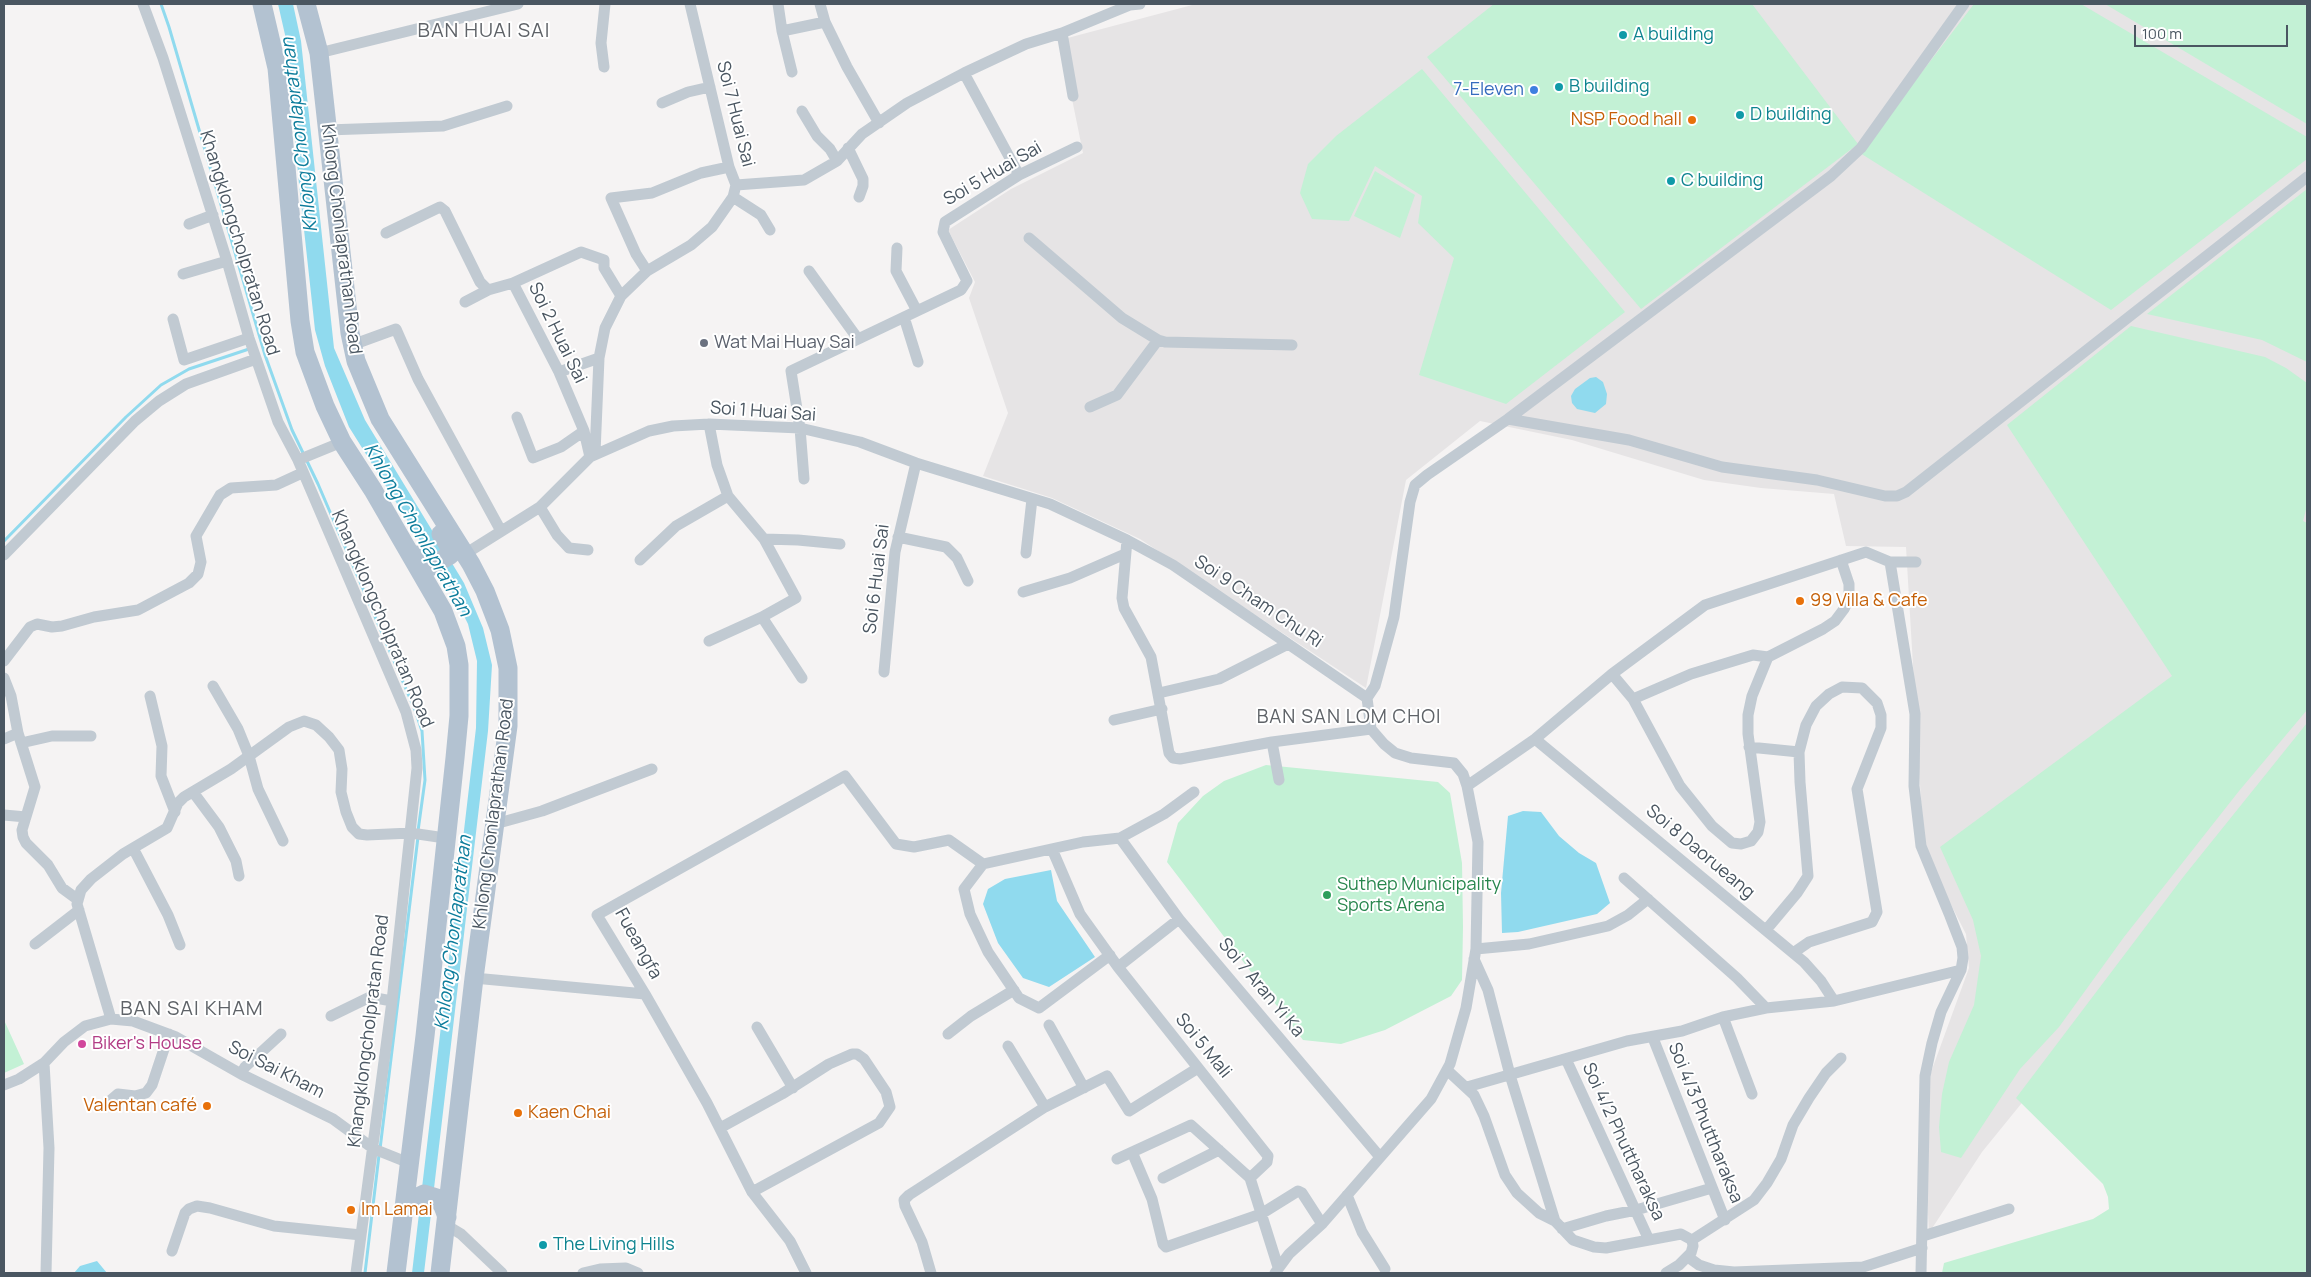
<!DOCTYPE html>
<meta charset="utf-8">
<style>
body{margin:0}
#map{position:relative;width:2311px;height:1277px;overflow:hidden;background:#f5f3f3;font-family:Manrope,sans-serif}
canvas{display:block}
.frame{position:absolute;inset:0;border:5px solid #4a5661;pointer-events:none}
.scale{position:absolute;left:2134px;top:25px;width:154px;height:22px;box-sizing:border-box;border:2px solid #4a5661;border-top:0;padding-left:6px;font-size:15px;line-height:18px;white-space:nowrap;color:#4a5661;-webkit-text-stroke:4px #fff;paint-order:stroke}
</style>
<div id="map">
<canvas width="2311" height="1277"></canvas>
<div class="frame"></div>
<div class="scale">100 m</div>
</div>
<script>
const c = document.querySelector('canvas').getContext('2d');
c.lineJoin = 'round';
function fillPath(path, color) {
  c.fillStyle = color;
  c.fill(path, 'evenodd');
}
function poly(rows) {
  const path = new Path2D();
  for (const r of rows) {
    path.moveTo(r[0], r[1]);
    for (let i = 2; i < r.length; i += 2) path.lineTo(r[i], r[i + 1]);
  }
  return path;
}
function strokePath(path, color, width, dash) {
  c.strokeStyle = color;
  c.lineWidth = width;
  c.lineCap = dash ? 'butt' : 'round';
  c.setLineDash(dash || []);
  c.stroke(path);
}
function write(font, color, halo, rows, align = 'center') {
  c.font = font + ' Manrope,sans-serif';
  c.lineWidth = 4;
  c.setLineDash([]);
  c.textBaseline = 'middle';
  c.strokeStyle = halo;
  c.fillStyle = color;
  for (const [text, x, y, turn = 0] of rows) {
    c.save();
    c.translate(x, y);
    c.rotate((+turn || 0) * Math.PI / 180);
    c.textAlign = isNaN(turn) ? turn : align;
    if (halo) c.strokeText(text, 0, 0);
    c.fillText(text, 0, 0);
    c.restore();
  }
}
fillPath(poly([
 [1196,4,2307,4,2307,752,1982,1152,1929,1233,1926,1176,1930,1075,1969,968,1966,934,1924,852,1906,547,1846,546,1834,494,1761,488,1704,480,1572,440,1480,421,1406,480,1366,688,1140,539,1052,498,983,476,1008,413,969,298,975,282,948,230,1011,189,1083,153,1060,40]
]), '#e6e4e5');
fillPath(poly([
 [1494,4,1752,4,1858,144,1641,309,1427,57],
 [1974,4,2081,4,2307,137,2307,159,2111,310,1860,153],
 [2105,4,2305,4,2307,9,2307,124],
 [1422,69,1625,312,1506,404,1419,375,1454,258,1418,223,1422,196,1375,166,1349,221,1312,219,1300,193,1308,164,1336,136],
 [1375,171,1415,195,1400,238,1354,216],
 [2307,189,2307,362,2262,340,2147,314],
 [2131,326,2265,357,2286,368,2307,383,2307,506,2303,521,2307,523,2307,710,2239,791,2124,937,2059,1027,2020,1069,1961,1158,1941,1152,1939,1127,1942,1094,1949,1062,1974,1005,1981,956,1973,920,1940,847,2172,676,2007,425],
 [2307,723,2307,1273,1942,1273,1944,1263,2093,1219,2109,1209,2108,1197,2103,1184,2016,1098,2184,876],
 [1266,765,1438,782,1450,793,1462,863,1463,927,1462,980,1451,996,1385,1030,1341,1044,1303,1040,1167,862,1178,823,1203,796,1224,781],
 [4,1020,24,1064,4,1073]
]), '#c3f1d5');
fillPath(poly([
 [278,4,293,4,301,41,334,348,365,420,464,583,483,628,492,665,488,731,424,1273,412,1273,476,728,477,661,468,624,451,590,349,427,325,366,315,330,299,184,286,39],
 [1596,377,1603,382,1607,394,1606,404,1595,413,1577,409,1572,403,1571,396,1575,389,1590,378],
 [1523,811,1541,812,1559,836,1579,853,1596,863,1610,903,1597,914,1518,932,1502,933,1501,893,1508,816],
 [1051,870,1057,901,1095,957,1049,987,1023,978,998,943,983,904,988,889,1005,879],
 [97,1261,107,1273,74,1273,80,1266]
]), '#90daee');
strokePath(poly([
 [161,4,169,27,265,355,292,430,318,484,415,710,422,731,425,780,418,831],
 [4,541,126,417,161,385,189,369,249,349],
 [380,1149,418,837],
 [365,1273,379,1155]
]), '#90daee', 3);
strokePath(poly([
 [143,4,163,58,227,261,249,338,278,422,298,460,406,712,416,750,417,768,392,1001,356,1273],
 [778,4,782,31,825,22],
 [820,4,825,22,847,67,879,123],
 [782,31,792,72],
 [1062,33,1073,96],
 [319,53,518,4],
 [604,67,601,43,605,4],
 [964,73,1019,175],
 [662,103,688,92,710,87],
 [802,111,817,136,830,149,837,161],
 [327,130,443,126,507,106],
 [848,148,863,179,863,186,859,197],
 [736,185,804,180,837,161,862,134,907,103,964,73,1026,44,1062,33,1130,5,1140,4],
 [733,197,761,215,770,230],
 [189,224,213,215],
 [386,233,440,207,445,211,480,282,488,290,513,283,559,372,584,431,590,457],
 [1029,238,1122,318,1158,340],
 [897,248,896,271,917,311],
 [647,271,636,254,611,198,652,193,701,173,729,167],
 [809,271,858,339],
 [183,274,227,261],
 [513,283,581,252,604,260,604,268,621,296],
 [465,302,488,290],
 [904,317,918,362],
 [173,319,184,360,249,338],
 [352,345,396,329,418,379,501,531],
 [559,372,599,358],
 [1090,407,1117,395,1158,340,1165,342,1292,345],
 [517,417,533,458,561,447,584,431],
 [1508,419,1629,440,1722,467,1817,480,1885,496,1897,496,1906,492,2307,177],
 [709,424,717,465,728,496,764,539,796,598,762,617,802,678],
 [595,453,599,358,605,328,621,296,647,271,691,245,712,227,733,197,736,185,729,167,690,4],
 [298,460,342,442],
 [804,479,800,428,791,371,961,290,967,281,943,232,945,222,1019,175,1077,147],
 [540,507,557,535,569,548,588,550],
 [898,537,946,547,957,558,968,581],
 [764,539,798,540,840,544],
 [1127,540,1122,598,1124,608,1151,657,1169,753,1173,758,1180,759,1272,742,1371,729],
 [1026,553,1032,499],
 [465,554,540,507,590,457,649,431,673,426,709,424,800,428,860,442,916,463,1050,504,1127,540,1173,565,1367,698],
 [4,555,135,421,159,401,186,384,256,359],
 [640,560,676,526,728,496],
 [1890,562,1915,714,1914,786,1921,846,1950,916,1962,947,1963,958,1961,970,1941,1012,1932,1043,1925,1076,1921,1273],
 [1023,592,1070,578,1125,554],
 [709,641,762,617],
 [4,661,30,627,37,624,52,627,62,626,94,617,138,610,189,583,198,574,201,562,196,536,220,495,231,488,276,485,302,473],
 [884,672,895,552,916,463],
 [1612,674,1633,699,1680,786,1712,826,1732,843,1741,844,1751,841,1758,832,1760,822,1748,734,1748,715,1752,696,1768,657,1823,629,1835,621,1844,609,1849,599,1849,584,1841,560],
 [4,678,11,696,18,733,35,787,22,830,23,837,26,843,48,865,62,888,77,899],
 [213,686,238,729,249,756,258,789,283,841],
 [1159,693,1219,679,1288,644],
 [150,696,162,746,161,776,175,812],
 [1633,699,1691,674,1753,655,1768,657],
 [1114,720,1162,709],
 [4,739,18,733],
 [1535,739,1804,962,1821,981,1834,1001],
 [1272,742,1279,780],
 [21,743,52,736,91,736],
 [1749,747,1799,752],
 [1467,786,1535,739,1612,674,1705,605,1866,552,1890,562,1916,562],
 [193,792,219,827,236,861,239,876],
 [4,815,26,817],
 [495,824,542,811,652,769],
 [1120,838,1179,919,1380,1157],
 [133,848,168,915,180,945],
 [1052,849,1080,914,1118,967,1268,1156,1267,1162,1250,1178,1278,1267],
 [1624,878,1737,978,1766,1008],
 [1766,930,1797,893,1808,876,1800,782,1799,752,1806,725,1816,706,1829,694,1842,687,1862,688,1877,703,1881,715,1881,728,1857,789,1877,912,1872,922,1809,942,1793,953],
 [35,944,79,910],
 [1476,949,1529,944,1608,926,1628,915,1648,899],
 [1110,955,1039,1008,1019,998,988,952,970,914,964,889,983,864,1083,842,1120,838,1164,814,1194,792],
 [1474,959,1488,990,1510,1075,1555,1221,1573,1240,1594,1247,1606,1248,1681,1234,1692,1240],
 [1118,967,1179,919],
 [474,978,645,994],
 [331,1016,370,997,392,1001],
 [1723,1017,1752,1094],
 [111,1019,77,904,81,890,91,879,123,854,167,828,178,803,184,797,231,769,289,727,304,721,316,725,329,737,339,750,342,769,341,792,346,812,352,827,359,834,367,835,411,833,445,838],
 [1049,1025,1084,1088],
 [757,1027,793,1088],
 [948,1034,971,1016,1014,990],
 [1653,1038,1725,1220],
 [1008,1046,1045,1107],
 [1566,1059,1649,1240],
 [44,1063,49,1148,46,1273],
 [1447,1070,1474,1095,1484,1116,1505,1175,1517,1193,1539,1213,1555,1221],
 [241,1074,245,1067,281,1034],
 [4,1085,19,1079,44,1063,64,1042,85,1026,111,1019,133,1021,176,1037,241,1074,333,1119,374,1149,409,1163],
 [1467,1087,1627,1041,1682,1031,1723,1017,1766,1008,1834,1001,1961,970],
 [111,1100,118,1094,135,1096,146,1093,152,1085,169,1034],
 [720,1128,782,1094,829,1064,852,1054,857,1054,864,1059,886,1092,890,1107,879,1123,752,1192],
 [1132,1152,1152,1199,1163,1244,1166,1247,1261,1214,1298,1191,1302,1193,1322,1224],
 [1117,1159,1191,1125,1250,1178],
 [1163,1178,1219,1150],
 [1347,1195,1362,1232,1385,1269],
 [446,1225,461,1234,502,1273],
 [1562,1229,1606,1216,1636,1210,1712,1188],
 [1923,1236,2009,1209],
 [1692,1240,1754,1200,1767,1183,1781,1159,1793,1125,1809,1098,1826,1073,1841,1058],
 [172,1251,185,1213,189,1209,197,1206,210,1208,274,1226,361,1235],
 [1688,1257,1699,1265,1714,1270,1734,1272,1863,1267,1922,1248],
 [583,1273,600,1269,626,1268,638,1273],
 [806,1273,790,1241,752,1192,707,1103,645,994,597,915,845,776,896,844,914,847,949,840,983,864],
 [931,1273,922,1242,905,1206,904,1200,909,1195,1045,1107,1107,1076,1129,1111,1198,1068],
 [1275,1273,1289,1254,1322,1224,1431,1099,1450,1064,1466,1008,1476,949,1478,842,1467,786,1463,774,1454,763,1411,758,1395,753,1384,744,1371,729,1367,698,1375,686,1394,617,1410,502,1415,485,1427,475,1508,419,1831,176,1861,148,1964,4],
 [1666,1273,1679,1265,1691,1253,1693,1246,1692,1240]
]), '#c1cad2', 11);
strokePath(poly([
 [262,4,277,68,300,321,305,352,325,406,342,442,373,490,443,611,456,646,459,665,459,716,455,758,425,1036,396,1273],
 [306,4,319,53,350,333,356,361,380,419,471,564,485,591,500,630,508,668,508,726,474,978,440,1273],
 [417,555,424,567,428,568,450,555,449,546,441,534],
 [404,1208,412,1200,424,1194,437,1198,443,1206,447,1217]
]), '#b3c2d1', 19);
for (const [x, y, r, color] of [
 [1623,35,5,"#0f9aa8"],
 [1559,87,5,"#0f9aa8"],
 [1534,90,5,"#3f7fe0"],
 [1740,115,5,"#0f9aa8"],
 [1692,120,5,"#e8710a"],
 [1671,181,5,"#0f9aa8"],
 [704,343,5,"#6b7280"],
 [1800,601,5,"#e8710a"],
 [1327,895,5,"#2e9e5b"],
 [82,1044,5,"#d1479c"],
 [207,1106,5,"#e8710a"],
 [518,1113,5,"#e8710a"],
 [351,1210,5,"#e8710a"],
 [543,1245,5,"#0f9aa8"]
]) {
  const dot = new Path2D();
  dot.arc(x, y, r, 0, 2 * Math.PI);
  c.fillStyle = color;
  c.fill(dot);
  strokePath(dot, '#fff', 2);
}
write('18px', '#0d838f', '#fff', [
 ["A building",1633,35],
 ["B building",1569,87],
 ["D building",1750,115],
 ["C building",1681,181],
 ["The Living Hills",553,1245]
], 'left');
write('18px', '#366cbe', '#fff', [
 ["7-Eleven",1524,90]
], 'right');
write('18px', '#4a5661', '#fff', [
 ["Soi 7 Huai Sai",735,114,76],
 ["Soi 5 Huai Sai",993,174,-30],
 ["Khlong Chonlaprathan Road",341,239,83],
 ["Khangklongcholpratan Road",239,243,73],
 ["Soi 2 Huai Sai",557,333,64],
 ["Soi 1 Huai Sai",763,412,4],
 ["Soi 6 Huai Sai",877,579,-83],
 ["Soi 9 Cham Chu Ri",1258,602,34],
 ["Khangklongcholpratan Road",382,619,67],
 ["Khlong Chonlaprathan Road",494,814,-83],
 ["Soi 8 Daorueang",1700,852,40],
 ["Fueangfa",638,944,61],
 ["Soi 7 Aran Yi Ka",1261,988,50],
 ["Khangklongcholpratan Road",369,1031,-83],
 ["Soi 5 Mali",1203,1046,51],
 ["Soi Sai Kham",276,1070,27],
 ["Soi 4/3 Phuttharaksa",1705,1123,68],
 ["Soi 4/2 Phuttharaksa",1623,1142,65]
]);
write('18px', '#c56008', '#fff', [
 ["NSP Food hall",1682,120,"right"],
 ["99 Villa & Cafe",1810,601],
 ["Valentan café",197,1106,"right"],
 ["Kaen Chai",528,1113],
 ["Im Lamai",361,1210]
], 'left');
write('18px', '#5b616d', '#fff', [
 ["Wat Mai Huay Sai",714,343]
], 'left');
write('18px', '#27864d', '#fff', [
 ["Suthep Municipality",1337,885],
 ["Sports Arena",1337,906]
], 'left');
write('18px', '#b23c85', '#fff', [
 ["Biker's House",92,1044]
], 'left');
write('italic 19px', '#0c7c9b', '#fff', [
 ["Khlong Chonlaprathan",300,135,-97],
 ["Khlong Chonlaprathan",417,530,60],
 ["Khlong Chonlaprathan",454,933,-83]
]);
c.letterSpacing = '1px';
write('19px', '#5f6368', '#fff', [
 ["BAN SAN LOM CHOI",1349,718]
]);
c.letterSpacing = '0px';
c.letterSpacing = '1px';
write('20px', '#5f6368', '#fff', [
 ["BAN HUAI SAI",484,31],
 ["BAN SAI KHAM",192,1009]
]);
c.letterSpacing = '0px';
</script>
